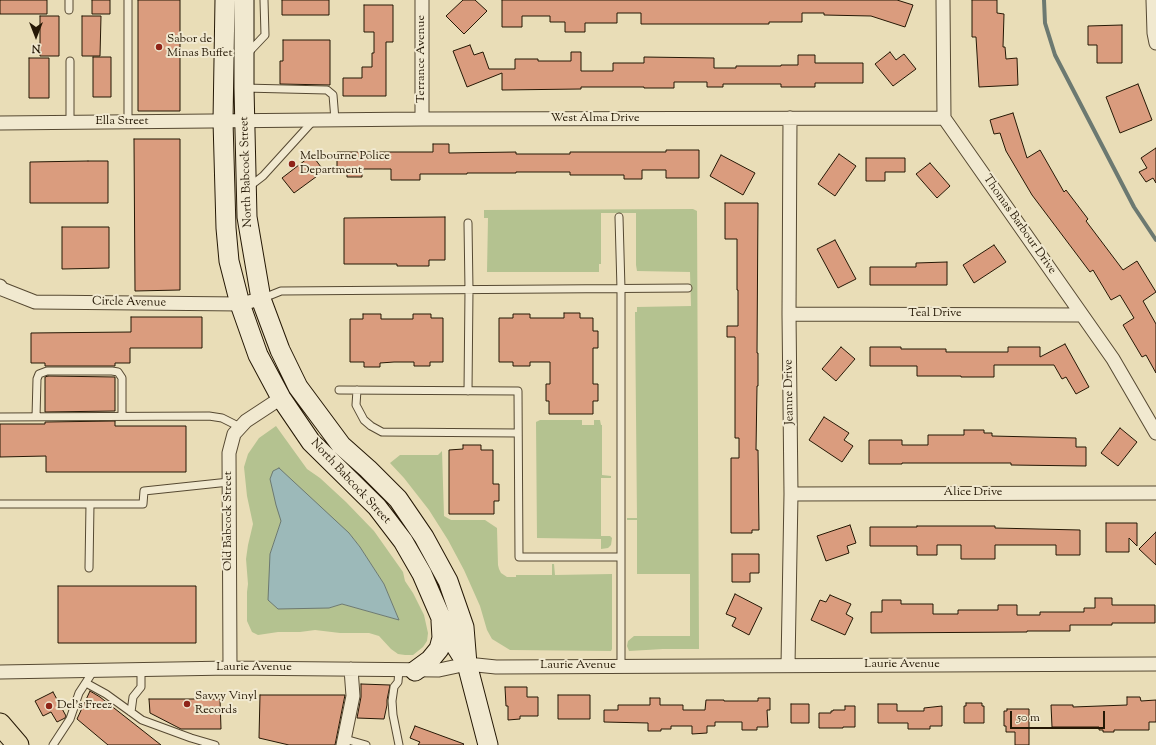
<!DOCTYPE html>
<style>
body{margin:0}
#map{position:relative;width:1156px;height:745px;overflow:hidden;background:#e9ddb7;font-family:"Sorts Mill Goudy",serif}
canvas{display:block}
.north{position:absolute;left:16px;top:16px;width:40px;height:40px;-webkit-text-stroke:3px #f1e9d0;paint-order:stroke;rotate:180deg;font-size:11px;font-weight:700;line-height:16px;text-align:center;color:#251805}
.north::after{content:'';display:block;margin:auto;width:14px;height:18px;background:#251805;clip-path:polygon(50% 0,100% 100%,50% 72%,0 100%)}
.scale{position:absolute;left:1010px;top:711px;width:95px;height:18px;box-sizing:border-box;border:2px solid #251805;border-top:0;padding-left:5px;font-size:12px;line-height:14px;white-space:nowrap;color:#251805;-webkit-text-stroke:3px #f1e9d0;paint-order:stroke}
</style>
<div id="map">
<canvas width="1156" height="745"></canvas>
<div class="north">N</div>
<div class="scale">50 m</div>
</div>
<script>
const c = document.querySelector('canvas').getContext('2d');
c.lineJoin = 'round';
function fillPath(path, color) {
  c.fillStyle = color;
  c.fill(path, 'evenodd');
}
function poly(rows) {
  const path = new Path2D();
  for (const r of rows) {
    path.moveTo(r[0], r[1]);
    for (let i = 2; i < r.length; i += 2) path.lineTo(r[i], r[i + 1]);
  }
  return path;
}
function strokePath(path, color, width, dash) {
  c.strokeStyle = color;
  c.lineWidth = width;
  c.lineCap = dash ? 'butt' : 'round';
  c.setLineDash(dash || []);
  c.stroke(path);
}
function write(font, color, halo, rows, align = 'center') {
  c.font = font + ' "Sorts Mill Goudy",serif';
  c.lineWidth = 4;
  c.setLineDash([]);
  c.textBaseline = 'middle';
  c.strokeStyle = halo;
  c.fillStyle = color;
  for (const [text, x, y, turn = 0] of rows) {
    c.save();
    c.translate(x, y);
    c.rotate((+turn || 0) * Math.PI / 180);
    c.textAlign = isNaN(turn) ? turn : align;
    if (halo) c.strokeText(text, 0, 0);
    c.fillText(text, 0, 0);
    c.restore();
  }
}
fillPath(poly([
 [693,209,697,211,699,649,663,649,629,651,627,646,628,641,634,636,690,636,690,574,637,574,637,520,627,520,627,518,637,518,635,312,637,312,637,307,691,306,690,272,637,271,636,265,636,213,601,213,601,264,599,264,599,272,487,272,488,218,484,218,484,210],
 [540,420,582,420,582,425,594,425,594,420,600,420,601,425,602,425,602,475,611,476,611,478,601,478,601,536,610,536,612,538,611,545,608,548,601,549,601,539,537,538,536,422],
 [276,426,307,469,320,478,346,502,374,531,403,572,405,581,413,593,424,615,428,633,427,641,423,647,413,655,405,655,398,654,391,649,379,636,369,633,340,633,315,630,300,632,278,632,258,635,252,632,247,621,247,592,248,584,246,559,248,545,253,524,247,496,244,467,248,454,259,438],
 [281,521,349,533,360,547,384,584,399,620,342,604,329,608,270,554],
 [442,451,444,516,451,520,485,520,497,528,498,565,499,569,501,573,507,577,516,577,516,575,552,575,552,564,554,564,555,575,612,574,612,649,611,651,510,650,492,639,487,630,480,606,464,570,448,540,429,510,404,478,390,463,400,455,438,455]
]), '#b4c290');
const water = poly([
 [279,468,349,533,360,547,384,584,399,620,342,604,329,608,278,609,268,600,270,554,281,521,276,505,270,479,273,471,279,468]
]);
fillPath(water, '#9cb9b9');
strokePath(water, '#6c7971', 1);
strokePath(poly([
 [1044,0,1045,23,1055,55,1134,207,1156,240]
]), '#6c7971', 4);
const building = poly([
 [0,0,47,0,47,14,0,14,0,0],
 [92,0,110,0,110,14,92,14,92,0],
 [138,0,180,0,180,111,138,111,138,0],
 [282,0,329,0,329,15,282,15,282,0],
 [463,0,475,0,487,11,464,34,446,16,463,0],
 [502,0,897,0,913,5,905,27,871,16,824,15,824,13,802,13,802,22,769,22,769,24,641,24,641,13,617,13,617,23,585,23,585,32,565,32,565,22,550,22,550,16,522,16,522,27,502,27,502,0],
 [972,0,997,0,997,13,1004,14,1003,47,1005,47,1006,59,1017,58,1018,85,979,87,976,37,972,37,972,0],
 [364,5,393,5,393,42,386,42,386,96,343,96,343,78,362,78,362,67,372,67,372,53,374,53,374,32,364,32,364,5],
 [40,16,59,16,59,56,40,56,40,16],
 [82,16,101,16,100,56,82,56,82,16],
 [1122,25,1122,63,1097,63,1097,45,1088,45,1088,26,1122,25],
 [283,40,330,40,330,85,280,84,280,61,283,61,283,40],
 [470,45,474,55,483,52,489,69,515,69,515,59,538,59,538,61,571,61,571,52,581,52,581,71,613,71,613,63,644,63,644,57,714,58,714,68,736,68,736,66,781,66,781,65,798,65,798,55,815,55,815,63,863,63,863,83,815,83,815,87,781,87,781,84,723,84,723,87,707,87,707,82,674,82,674,88,644,88,644,87,581,87,581,89,502,90,502,73,467,87,453,51,470,45],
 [890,52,896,60,904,54,916,69,893,86,875,64,890,52],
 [93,57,111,57,111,97,93,97,93,57],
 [29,58,49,58,49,98,29,98,29,58],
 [1138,84,1152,120,1120,133,1106,97,1138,84],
 [1013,113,1027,158,1040,150,1064,192,1066,190,1088,219,1086,221,1123,270,1137,261,1156,292,1143,301,1156,324,1156,373,1146,355,1142,357,1123,325,1134,318,1120,295,1111,300,1093,270,1090,272,1032,195,1006,151,1000,133,994,134,990,120,1013,113],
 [134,139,180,139,180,290,135,291,134,139],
 [433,144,449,144,449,153,516,152,516,154,570,154,570,152,666,152,666,150,699,150,699,178,666,178,666,170,642,170,642,179,624,179,624,175,570,175,570,172,516,172,516,173,467,173,467,174,420,174,420,180,391,180,391,169,362,169,362,177,347,177,347,169,337,169,337,152,433,152,433,144],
 [1156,148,1156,183,1153,178,1146,182,1139,172,1147,168,1141,158,1156,148],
 [839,154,856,166,835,196,818,184,839,154],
 [312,155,324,171,294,193,282,178,312,155],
 [721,155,755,173,743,195,710,176,721,155],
 [866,158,905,158,905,172,885,172,885,181,866,181,866,158],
 [88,161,108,161,108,203,30,203,30,162,88,161],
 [930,163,950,186,937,198,916,174,930,163],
 [725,203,758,203,757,353,758,353,758,386,757,386,756,450,758,450,759,530,752,530,752,533,731,533,731,458,739,458,739,438,735,438,735,337,727,337,727,326,738,326,738,290,737,290,737,239,725,239,725,203],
 [445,217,445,260,429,260,429,266,397,266,397,264,344,264,344,218,445,217],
 [62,227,109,227,109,268,62,269,62,227],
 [835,240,856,279,838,288,817,249,835,240],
 [994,245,1006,262,974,283,963,265,994,245],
 [947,262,947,285,870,285,870,267,916,267,916,263,947,262],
 [564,313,580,313,580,318,593,318,593,331,598,331,598,348,593,348,593,384,598,384,598,401,593,401,593,414,549,414,549,401,546,401,546,384,550,384,550,362,530,362,530,366,513,366,513,362,499,362,499,318,513,318,513,314,530,314,530,318,564,318,564,313],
 [363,314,381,314,381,319,413,319,413,314,431,314,431,318,443,318,443,362,430,362,430,366,414,366,414,362,394,362,380,363,380,367,364,367,364,362,350,362,350,319,363,319,363,314],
 [131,317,202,317,202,348,130,348,130,363,115,363,115,366,45,366,45,363,31,363,31,333,131,332,131,317],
 [1065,344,1089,387,1076,394,1066,377,1062,379,1054,365,994,365,994,377,961,377,961,376,917,376,917,366,870,366,870,347,901,347,901,349,946,349,946,352,1008,352,1008,347,1040,347,1040,357,1065,344],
 [841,347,855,359,836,381,822,369,841,347],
 [48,376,115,377,115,411,45,412,45,377,48,376],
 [824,417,849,433,844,440,853,446,842,462,809,440,824,417],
 [115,421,115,426,186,426,186,472,46,472,46,456,0,457,0,424,45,424,45,422,115,421],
 [1120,428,1137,442,1118,466,1101,453,1120,428],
 [964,430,984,430,984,433,992,433,992,436,1076,438,1076,447,1086,447,1086,466,1011,465,1011,463,902,463,902,464,869,464,869,440,902,440,902,445,928,445,928,435,964,435,964,430],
 [463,445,481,445,481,450,493,450,493,484,499,484,499,501,494,501,494,514,449,514,449,450,463,449,463,445],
 [1106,523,1137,523,1137,546,1129,538,1129,552,1106,552,1106,523],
 [850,525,856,543,847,546,849,553,826,561,817,536,850,525],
 [917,526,995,526,995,528,1080,530,1080,555,1056,555,1056,545,995,545,995,559,961,559,961,545,937,545,937,555,917,555,917,546,870,546,870,527,917,527,917,526],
 [1156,532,1156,565,1139,549,1156,532],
 [732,554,759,554,759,573,750,573,750,582,732,582,732,554],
 [58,586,196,586,196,643,58,643,58,586],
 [735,594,762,608,749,635,732,626,736,618,726,614,735,594],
 [830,595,851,604,846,614,853,618,845,635,811,620,820,600,826,602,830,595],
 [1095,598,1112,598,1112,605,1155,605,1155,623,1112,623,1112,625,1070,625,1070,631,1027,631,1027,632,871,633,871,612,882,612,882,600,901,600,901,604,933,604,933,614,958,614,958,610,998,610,998,605,1017,605,1017,615,1040,615,1040,612,1084,612,1084,608,1095,608,1095,598],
 [361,684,390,685,387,700,387,705,384,719,357,718,361,697,361,684],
 [505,687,527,687,527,697,538,697,538,716,520,716,520,719,508,720,508,706,506,706,505,687],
 [90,691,100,697,161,745,108,745,77,719,90,691],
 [53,692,66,716,65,718,57,722,51,712,43,716,35,701,53,692],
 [260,695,345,695,335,745,289,745,259,738,260,695],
 [558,695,590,695,590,719,558,719,558,695],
 [1127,697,1140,697,1141,701,1156,700,1156,722,1149,722,1149,730,1114,730,1114,732,1103,732,1103,730,1099,730,1099,727,1052,727,1051,705,1073,705,1073,707,1127,705,1127,697],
 [650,698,660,698,660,705,683,705,683,710,705,710,706,700,724,700,724,701,758,701,758,698,770,698,770,710,767,710,768,727,757,727,757,730,742,730,742,722,715,722,715,726,707,726,707,733,692,734,692,726,671,726,671,729,661,729,661,731,648,731,648,723,604,722,604,710,618,710,618,705,650,705,650,698],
 [149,699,220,699,221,729,181,729,150,713,149,699],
 [966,703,982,703,982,706,984,706,984,723,964,723,964,706,966,706,966,703],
 [791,704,809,704,809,723,791,723,791,704],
 [878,704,897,704,897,711,924,711,924,708,942,706,942,726,930,726,930,729,908,729,908,723,878,723,878,704],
 [845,706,855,706,855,727,843,727,843,728,819,728,819,713,831,713,831,711,833,711,833,710,845,710,845,706],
 [1007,709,1029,709,1029,745,1015,745,1015,732,1006,732,1006,726,1004,726,1004,711,1007,711,1007,709],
 [415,726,464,744,463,745,418,745,420,742,410,738,415,726]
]);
fillPath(building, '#da9c7e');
strokePath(building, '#251805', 1);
const service = poly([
 [69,0,69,10],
 [248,53,265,35,264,0],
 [70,61,70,122],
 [244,88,327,90,333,95,335,120],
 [128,122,128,0],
 [250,186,263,176,313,121],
 [619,217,621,289,621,666],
 [468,223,469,290,468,391],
 [261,299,281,291,688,288],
 [339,390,518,391,519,557,621,557],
 [357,390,356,405,364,420,371,426,382,432,518,433],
 [0,417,209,416,222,418,240,427],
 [36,417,37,379,39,374,47,371,112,371,118,372,122,378,122,416],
 [0,504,143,504,144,491,229,482],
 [89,568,90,504],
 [399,670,398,682,394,687,392,701,393,715,399,745],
 [86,683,106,694,142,720,191,738,215,745],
 [131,712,133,697,141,687,141,669],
 [345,739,366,745],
 [53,745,70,719,79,693,94,670]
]);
const minor = poly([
 [943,0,944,118,1113,359,1156,433],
 [1153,0,1154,33,1156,43],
 [422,119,422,0],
 [0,123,422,119,944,118],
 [0,286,2,289,35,302,240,304,261,299],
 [789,314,1082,315],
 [791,494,1156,493],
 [788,665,791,494,789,314,790,118],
 [230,668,229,453,234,434,246,421,281,398],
 [0,672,230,668,439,670,467,664,496,667,1156,664],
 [343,745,353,696,351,669]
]);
const secondary = poly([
 [225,0,223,121,226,228,229,261,240,304,258,355,281,398,311,442,377,507,403,541,422,574,448,634,465,661],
 [244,0,244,88,247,217,261,299,280,350,298,387,341,445,368,469,398,499,424,537,448,581,464,627,467,664,488,745],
 [415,671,430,660,439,649,442,638,441,621]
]);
const primary = poly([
 [0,724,18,745]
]);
strokePath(service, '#564932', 9);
strokePath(minor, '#564932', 15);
strokePath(secondary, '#251805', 21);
strokePath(primary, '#251805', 23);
strokePath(service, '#f1e9d0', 7);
strokePath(minor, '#f1e9d0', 13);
strokePath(secondary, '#f1e9d0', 19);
strokePath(primary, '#e9ddb7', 21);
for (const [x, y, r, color] of [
 [159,47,4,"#8f2418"],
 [292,164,4,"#8f2418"],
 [187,704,4,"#8f2418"],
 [49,706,4,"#8f2418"]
]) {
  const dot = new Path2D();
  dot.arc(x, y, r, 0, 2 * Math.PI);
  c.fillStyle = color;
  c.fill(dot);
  strokePath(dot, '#f1e9d0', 1.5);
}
write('12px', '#251805', '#f1e9d0', [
 ["Sabor de",167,40],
 ["Minas Buffet",167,54],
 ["Melbourne Police",300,157],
 ["Department",300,171],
 ["Savvy Vinyl",195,697],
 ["Records",195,711],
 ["Del's Freez",57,706]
], 'left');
write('12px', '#251805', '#f1e9d0', [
 ["Terrance Avenue",422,59,-90],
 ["West Alma Drive",595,119],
 ["Ella Street",122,122],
 ["North Babcock Street",247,172,-92],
 ["Thomas Barbour Drive",1019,225,55],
 ["Circle Avenue",129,303,1],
 ["Teal Drive",935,314],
 ["Jeanne Drive",790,392,-91],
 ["North Babcock Street",350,482,47],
 ["Alice Drive",973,493],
 ["Old Babcock Street",229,521,-90],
 ["Laurie Avenue",902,665],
 ["Laurie Avenue",578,666],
 ["Laurie Avenue",254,668]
]);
</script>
